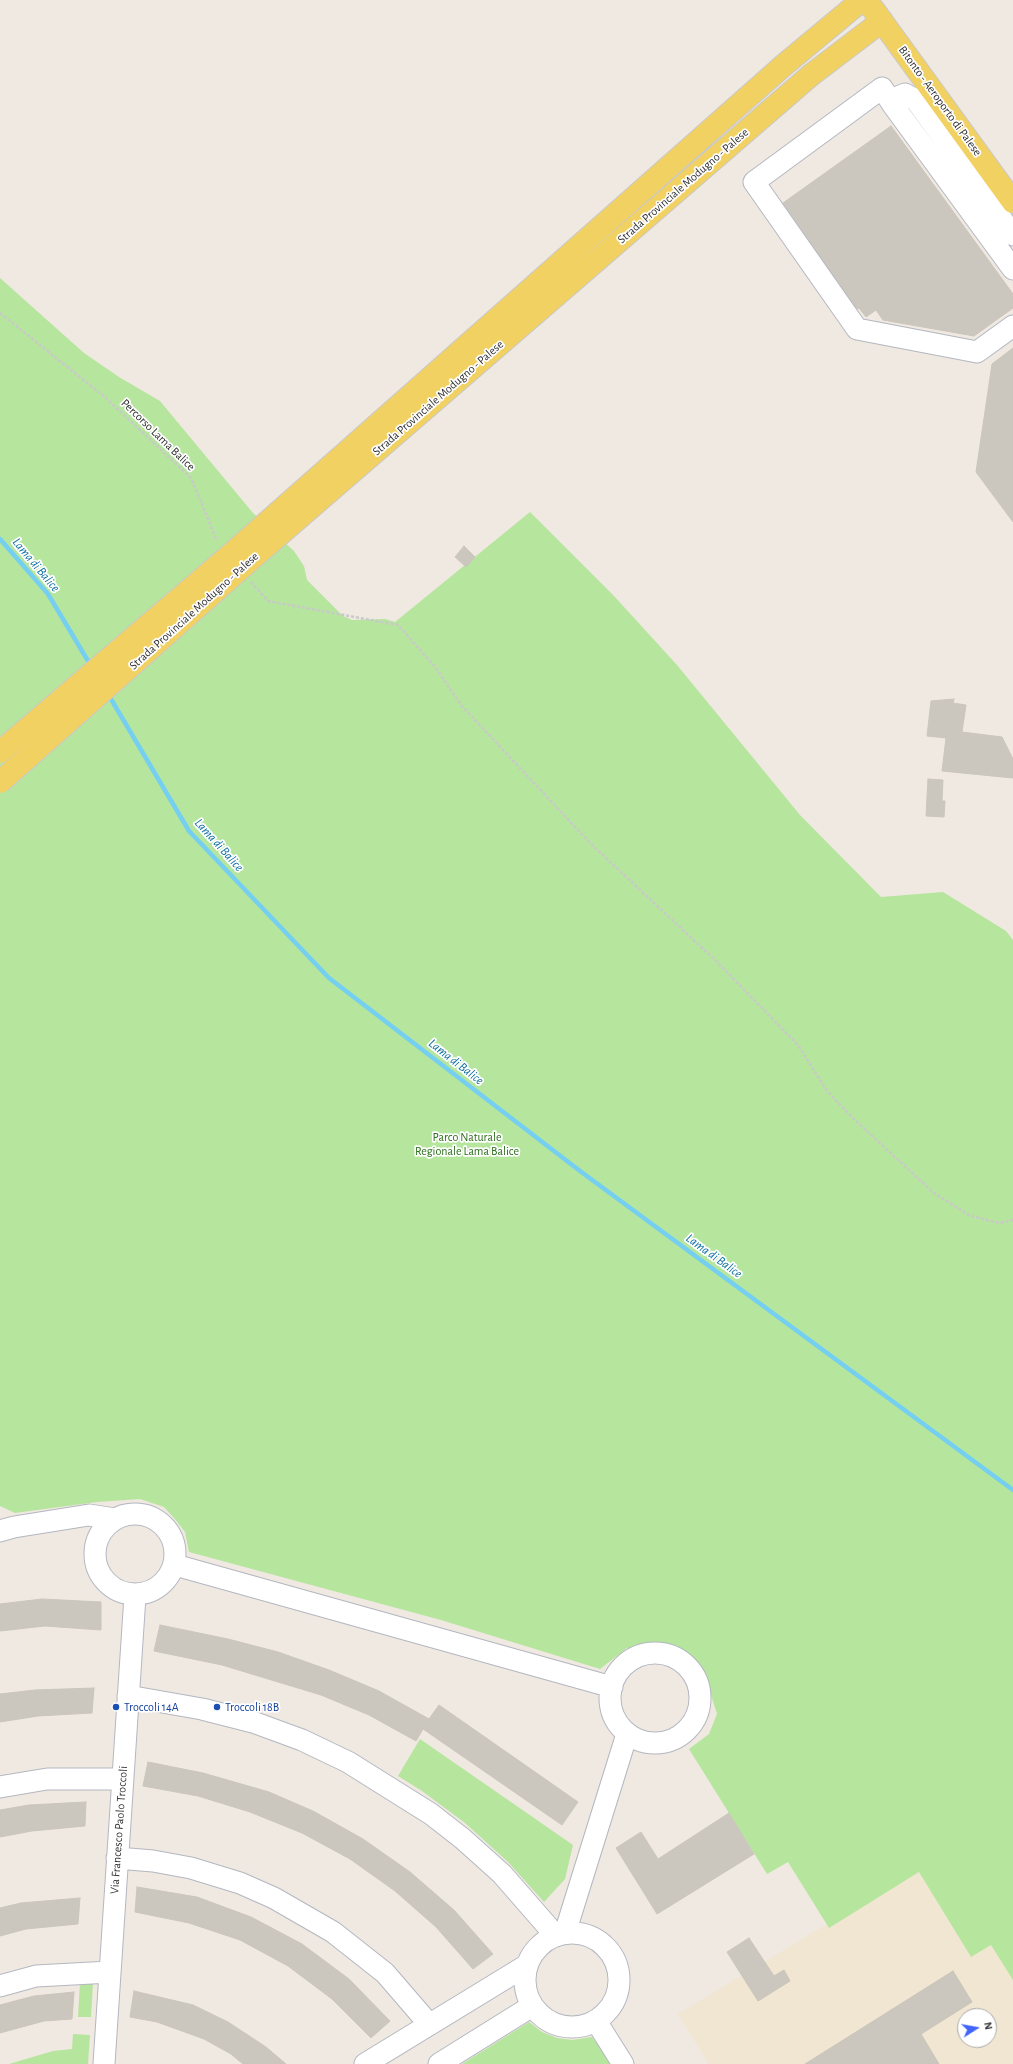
<!DOCTYPE html>
<style>
body{margin:0}
#map{position:relative;width:1013px;height:2064px;overflow:hidden;background:#efe9e1;font-family:"Alegreya Sans",sans-serif}
canvas{display:block}
.north{position:absolute;left:957px;top:2008px;width:40px;height:40px;box-sizing:border-box;background:#fff;border:1px solid #ababab;border-radius:50%;rotate:79deg;font-size:11px;font-weight:700;line-height:16px;text-align:center;color:#2e2e2e}
.north::after{content:'';display:block;margin:auto;width:14px;height:18px;background:#4264fb;clip-path:polygon(50% 0,100% 100%,50% 72%,0 100%)}
</style>
<div id="map">
<canvas width="1013" height="2064"></canvas>
<div class="north">N</div>
</div>
<script>
const c = document.querySelector('canvas').getContext('2d');
c.lineJoin = 'round';
function fillPath(path, color) {
  c.fillStyle = color;
  c.fill(path, 'evenodd');
}
function poly(rows) {
  const path = new Path2D();
  for (const r of rows) {
    if (r.length === 3) {
      path.moveTo(r[0] + r[2], r[1]);
      path.arc(r[0], r[1], r[2], 0, 2 * Math.PI);
      continue;
    }
    path.moveTo(r[0], r[1]);
    for (let i = 2; i < r.length; i += 2) path.lineTo(r[i], r[i + 1]);
  }
  return path;
}
function strokePath(path, color, width, dash) {
  c.strokeStyle = color;
  c.lineWidth = width;
  c.lineCap = dash ? 'butt' : 'round';
  c.setLineDash(dash || []);
  c.stroke(path);
}
function write(font, color, halo, rows, align = 'center') {
  c.font = font + ' "Alegreya Sans",sans-serif';
  c.lineWidth = 3.5;
  c.setLineDash([]);
  c.textBaseline = 'middle';
  c.strokeStyle = halo;
  c.fillStyle = color;
  for (const [text, x, y, turn = 0] of rows) {
    c.save();
    c.translate(x, y);
    c.rotate((+turn || 0) * Math.PI / 180);
    c.textAlign = isNaN(turn) ? turn : align;
    if (halo) c.strokeText(text, 0, 0);
    c.fillText(text, 0, 0);
    c.restore();
  }
}
fillPath(poly([
 [919,1872,971,1957,991,1945,1013,1980,1013,2064,709,2064,678,2014,827,1924,829,1928],
 [965,2016,989,2016,989,2040,965,2040]
]), '#f0e6d1');
fillPath(poly([
 [0,278,84,353,119,377,160,401,253,513,294,551,304,566,307,580,343,616,352,620,385,619,395,622,530,512,614,596,677,665,800,815,881,897,943,892,1006,931,1013,940,1013,1980,991,1945,971,1957,919,1872,829,1928,788,1862,767,1874,689,1749,709,1734,717,1714,703,1670,671,1648,627,1648,600,1669,441,1620,189,1552,185,1532,174,1518,164,1507,140,1499,97,1502,15,1513,0,1506],
 [420,1739,573,1845,565,1879,544,1902,508,1862,465,1823,422,1791,398,1776],
 [80,1983,93,1983,91,2017,78,2017],
 [529,2022,542,2032,557,2038,572,2040,592,2037,609,2060,609,2064,462,2064],
 [73,2034,90,2035,88,2064,9,2064,53,2051,72,2049]
]), '#b6e59e');
strokePath(poly([
 [0,539,48,594,91,666],
 [108,694,189,831,329,978,580,1171,1013,1490]
]), '#75cff0', 4.5);
const building = poly([
 [891,126,1013,294,1013,308,974,336,883,320,876,310,866,317,859,308,857,309,783,203,891,126],
 [1013,348,1013,522,976,472,992,364,1013,348],
 [464,546,475,557,466,567,455,557,464,546],
 [954,699,953,703,966,705,962,732,1002,737,1013,759,1013,778,942,771,946,738,927,736,931,701,954,699],
 [928,779,943,780,942,801,945,801,944,817,926,816,928,779],
 [42,1599,101,1602,101,1630,45,1626,0,1631,0,1604,42,1599],
 [160,1625,228,1639,278,1652,329,1670,379,1691,429,1719,439,1705,578,1802,562,1825,423,1729,416,1741,369,1715,321,1695,222,1665,154,1651,160,1625],
 [94,1688,92,1713,38,1716,0,1722,0,1694,35,1690,94,1688],
 [148,1762,203,1773,269,1792,313,1811,363,1839,410,1872,454,1910,493,1954,473,1969,436,1927,395,1891,350,1859,302,1833,250,1812,198,1796,143,1786,148,1762],
 [86,1802,85,1826,32,1831,0,1837,0,1810,29,1805,86,1802],
 [729,1813,754,1854,657,1914,616,1848,641,1832,658,1859,729,1813],
 [137,1887,197,1897,251,1917,302,1944,349,1979,390,2021,371,2038,332,1999,288,1966,240,1940,189,1923,135,1912,137,1887],
 [80,1898,78,1924,26,1929,0,1936,0,1908,21,1903,80,1898],
 [749,1938,774,1976,784,1970,790,1981,758,2001,727,1952,749,1938],
 [953,1971,972,2002,921,2034,939,2064,805,2064,953,1971],
 [134,1991,193,2005,228,2022,266,2047,286,2064,243,2064,231,2054,204,2039,157,2022,130,2017,134,1991],
 [74,1992,72,2019,44,2021,0,2033,0,2005,34,1996,74,1992]
]);
fillPath(building, '#cbc7bf');
strokePath(building, '#cbc5ba', 1);
const minor = poly([
 [893,105,1013,269],
 [1013,235,916,100,905,94,898,97,893,105,882,88,754,182,857,329,977,352,1013,326],
 [135,1554,40],
 [0,1531,14,1527,89,1515,115,1519],
 [175,1565,612,1687],
 [655,1698,45],
 [128,1696,202,1709,253,1722,302,1740,348,1762,431,1814,463,1839,502,1874,556,1936],
 [0,1787,47,1779,123,1779],
 [117,1858,153,1861,191,1868,240,1883,274,1898,333,1932,385,1973,429,2024],
 [572,1980,47],
 [565,1933,627,1734],
 [0,1986,36,1976,110,1972],
 [596,2021,623,2064],
 [104,2064,135,1596],
 [365,2064,527,1965],
 [439,2064,532,2006]
]);
const major = poly([
 [873,9,1013,202],
 [238,548,784,65,862,0],
 [249,561,811,75,882,21]
]);
strokePath(minor, '#b4b7c1', 23);
strokePath(major, '#c9c9c9', 24);
strokePath(poly([
 [0,313,106,398,191,478,217,541],
 [251,582,268,601,398,625,436,668,461,705,591,844,716,961,798,1045,827,1091,856,1121,935,1194,971,1216,999,1223,1013,1220]
]), '#c9c9c9', 2.5, [3, 2]);
strokePath(minor, '#fff', 21);
strokePath(major, '#f2d163', 22);
const majorBridge = poly([
 [0,752,238,548],
 [0,782,249,561]
]);
strokePath(majorBridge, '#c9c9c9', 24, []);
strokePath(majorBridge, '#f2d163', 22);
for (const [x, y, r, color] of [
 [116,1707,4,"#1a4fb4"],
 [217,1707,4,"#1a4fb4"]
]) {
  const dot = new Path2D();
  dot.arc(x, y, r, 0, 2 * Math.PI);
  c.fillStyle = color;
  c.fill(dot);
  strokePath(dot, '#fff', 1.5);
}
write('12px', '#2e2e2e', '#fff', [
 ["Bitonto - Aeroporto di Palese",940,101,54],
 ["Strada Provinciale Modugno - Palese",683,186,-41],
 ["Strada Provinciale Modugno - Palese",438,398,-41],
 ["Percorso Lama Balice",158,435,44],
 ["Strada Provinciale Modugno - Palese",194,611,-42],
 ["Via Francesco Paolo Troccoli",119,1830,-86]
]);
write('12px', '#2c6e1b', '#fff', [
 ["Parco Naturale",467,1137],
 ["Regionale Lama Balice",467,1151]
]);
write('12px', '#164399', '#fff', [
 ["Troccoli 14A",124,1707],
 ["Troccoli 18B",225,1707]
], 'left');
write('italic 13px', '#0d6fa3', '#fff', [
 ["Lama di Balice",36,565,50],
 ["Lama di Balice",219,845,48],
 ["Lama di Balice",456,1062,38],
 ["Lama di Balice",714,1256,36]
]);
</script>
